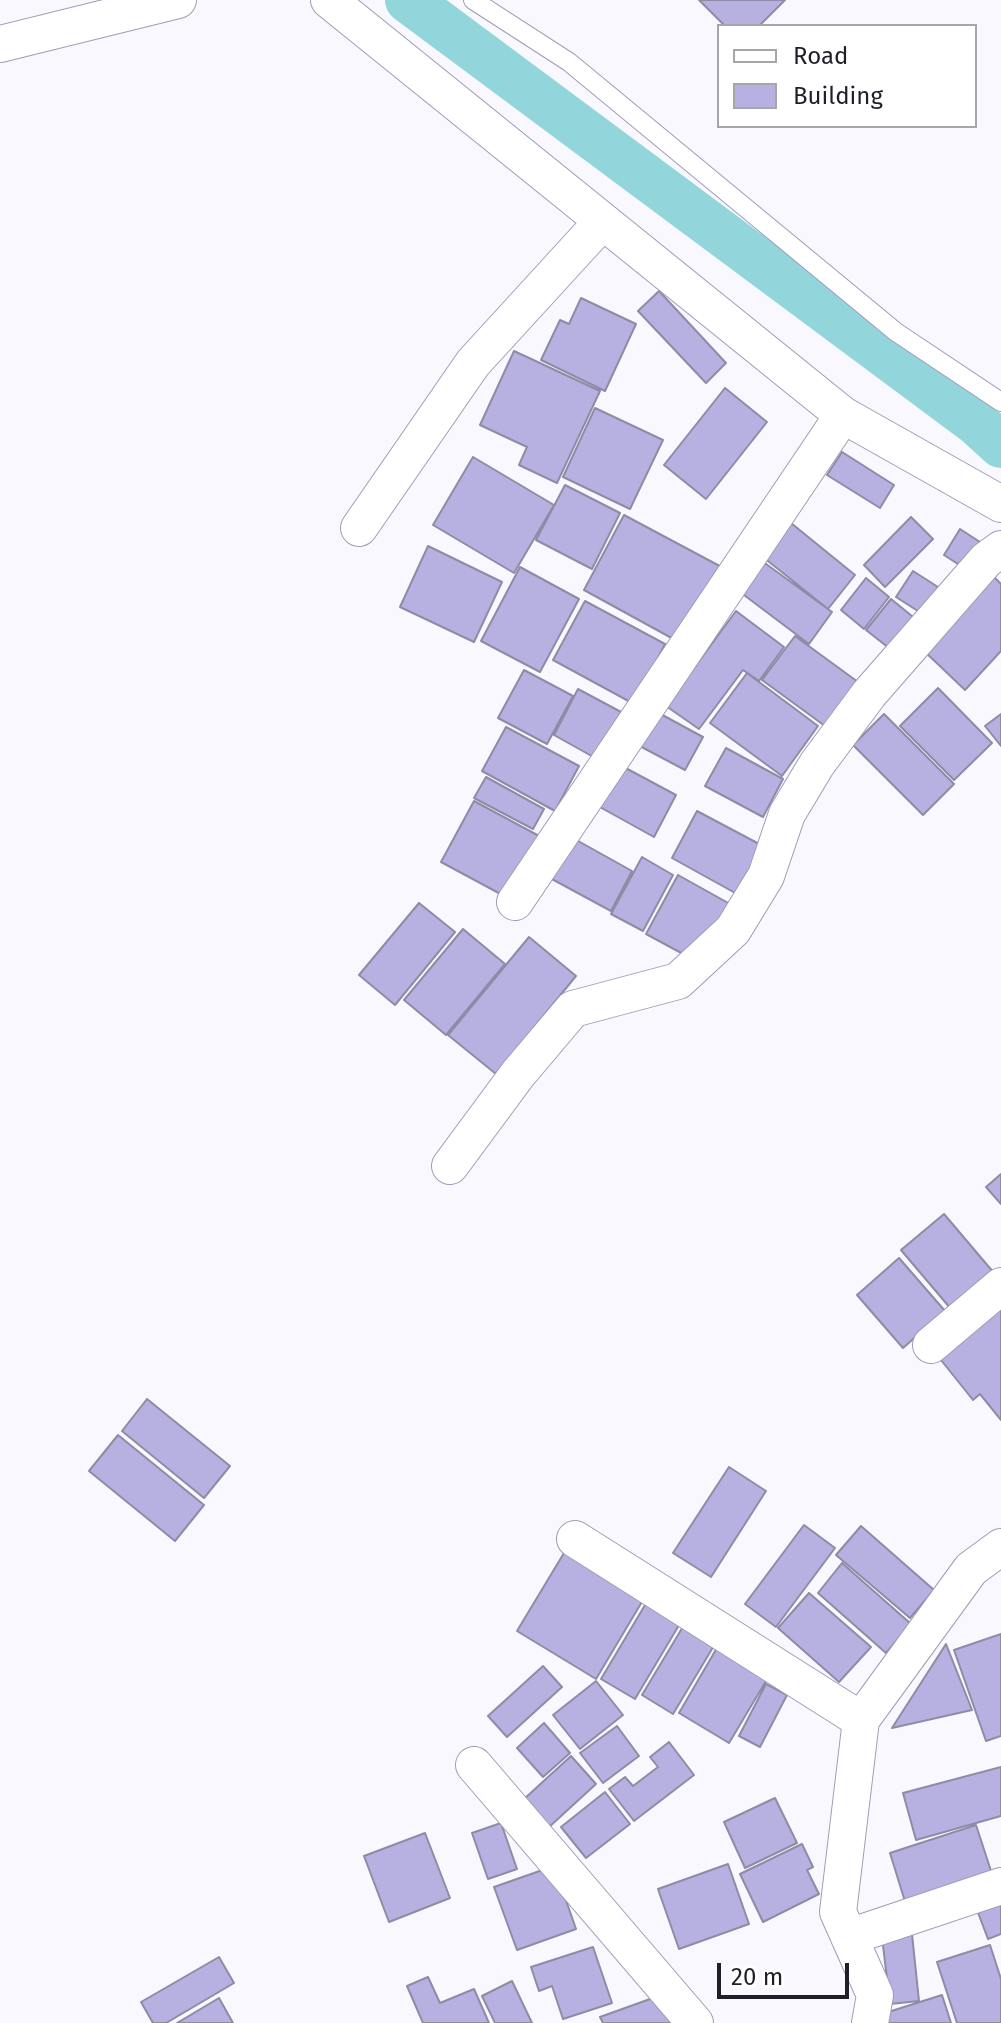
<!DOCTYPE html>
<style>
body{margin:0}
#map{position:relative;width:1001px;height:2023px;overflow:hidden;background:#f9f8fe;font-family:"Fira Sans",sans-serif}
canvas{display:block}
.legend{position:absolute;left:717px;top:24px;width:260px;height:104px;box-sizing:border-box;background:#fff;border:2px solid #a6a5a9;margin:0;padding:10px 14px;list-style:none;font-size:24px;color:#201e29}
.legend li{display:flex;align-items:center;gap:16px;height:40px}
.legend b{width:40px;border:2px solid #a6a5a9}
.scale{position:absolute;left:717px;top:1963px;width:132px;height:36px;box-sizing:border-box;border:4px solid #201e29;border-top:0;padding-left:10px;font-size:24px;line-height:28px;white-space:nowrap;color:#201e29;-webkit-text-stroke:6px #fff;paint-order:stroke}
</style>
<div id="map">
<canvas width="1001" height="2023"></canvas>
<ul class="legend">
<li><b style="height:10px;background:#fff"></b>Road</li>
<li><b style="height:22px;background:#b7b1e2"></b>Building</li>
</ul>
<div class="scale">20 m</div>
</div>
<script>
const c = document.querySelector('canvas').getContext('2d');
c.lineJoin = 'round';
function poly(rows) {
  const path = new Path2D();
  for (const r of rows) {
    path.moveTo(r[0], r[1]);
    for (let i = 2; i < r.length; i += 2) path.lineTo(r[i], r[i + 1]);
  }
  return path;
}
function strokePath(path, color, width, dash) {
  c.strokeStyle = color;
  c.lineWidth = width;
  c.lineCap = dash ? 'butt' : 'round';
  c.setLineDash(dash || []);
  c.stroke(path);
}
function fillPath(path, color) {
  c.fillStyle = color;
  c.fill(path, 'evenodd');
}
strokePath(poly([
 [408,0,977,423,1001,445]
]), '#92d6db', 46);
const building = poly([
 [699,0,785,0,759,26,725,26,699,0],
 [659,291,726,363,706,383,638,311,659,291],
 [581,298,636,324,605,391,541,360,560,320,569,324,581,298],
 [514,351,600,391,557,483,519,465,527,447,480,425,514,351],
 [725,388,767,422,706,499,664,465,725,388],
 [595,408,663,440,630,509,563,477,595,408],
 [842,452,894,485,880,508,827,475,842,452],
 [473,457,554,505,514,573,433,525,473,457],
 [565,485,620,513,592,569,536,540,565,485],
 [624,515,729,571,688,647,584,590,624,515],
 [911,517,933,539,885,587,864,565,911,517],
 [791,523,855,575,828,609,763,557,791,523],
 [960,529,980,542,964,568,944,555,960,529],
 [428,546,502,582,474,642,400,607,428,546],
 [762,561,832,612,809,644,740,592,762,561],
 [520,567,579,599,540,672,481,641,520,567],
 [913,571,938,587,921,613,896,597,913,571],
 [991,574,1001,584,1001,651,965,690,922,649,991,574],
 [866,578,889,597,864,629,841,610,866,578],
 [891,599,918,621,894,652,866,630,891,599],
 [585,601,665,644,634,704,553,660,585,601],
 [736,611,784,647,759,681,743,670,699,729,666,706,736,611],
 [795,636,858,682,825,726,762,680,795,636],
 [524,670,573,696,547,744,498,718,524,670],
 [747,673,818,726,782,776,710,723,747,673],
 [938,688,992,743,954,780,900,726,938,688],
 [578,689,621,712,597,759,554,735,578,689],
 [655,711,703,737,685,770,636,744,655,711],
 [884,714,954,784,923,815,853,745,884,714],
 [1001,714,1001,746,985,726,1001,714],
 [506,727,579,766,555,811,482,771,506,727],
 [726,748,783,779,763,817,705,786,726,748],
 [620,765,676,795,654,837,598,806,620,765],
 [486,777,544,809,533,829,474,798,486,777],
 [474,801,541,837,508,898,441,862,474,801],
 [697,811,763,846,737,894,672,858,697,811],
 [571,837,632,871,611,911,550,878,571,837],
 [642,857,673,875,643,931,611,914,642,857],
 [678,875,730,904,698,962,646,934,678,875],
 [419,903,455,932,395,1005,359,975,419,903],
 [463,929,505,964,446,1035,404,1000,463,929],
 [529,937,576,976,496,1074,448,1035,529,937],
 [1001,1174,1001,1204,986,1187,1001,1174],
 [944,1214,994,1273,951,1309,901,1250,944,1214],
 [899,1258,945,1311,903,1348,857,1295,899,1258],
 [1001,1296,1001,1420,980,1394,973,1400,933,1350,1001,1296],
 [147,1399,230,1466,204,1498,122,1431,147,1399],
 [118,1435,204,1505,175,1541,89,1471,118,1435],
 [729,1467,766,1491,711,1577,673,1553,729,1467],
 [804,1525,835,1548,776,1627,745,1604,804,1525],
 [861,1526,934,1590,910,1618,836,1555,861,1526],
 [567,1548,646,1595,596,1679,517,1631,567,1548],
 [842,1563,911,1624,886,1653,818,1593,842,1563],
 [809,1593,871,1647,839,1682,778,1628,809,1593],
 [651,1595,685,1615,635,1699,601,1679,651,1595],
 [684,1625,715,1644,673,1714,642,1695,684,1625],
 [1001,1634,1001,1736,986,1741,954,1650,1001,1634],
 [721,1641,772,1671,729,1743,679,1713,721,1641],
 [946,1644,972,1710,892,1728,946,1644],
 [543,1666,562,1687,507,1737,488,1716,543,1666],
 [596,1681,623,1715,580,1749,553,1715,596,1681],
 [766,1684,787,1695,760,1747,739,1736,766,1684],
 [544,1723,570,1753,543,1777,517,1748,544,1723],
 [617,1726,639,1756,603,1783,580,1753,617,1726],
 [669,1742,694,1775,634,1821,609,1789,625,1777,633,1786,658,1767,650,1757,669,1742],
 [571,1756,596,1784,548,1828,523,1800,571,1756],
 [1001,1767,1001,1816,916,1840,903,1793,1001,1767],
 [605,1792,630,1824,586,1858,561,1827,605,1792],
 [775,1798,797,1843,745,1868,724,1822,775,1798],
 [501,1823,517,1869,488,1879,472,1833,501,1823],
 [976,1825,994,1880,907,1908,890,1853,976,1825],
 [425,1833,450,1898,389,1922,364,1856,425,1833],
 [802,1844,813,1867,807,1870,819,1894,763,1922,740,1874,802,1844],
 [728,1864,749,1924,679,1949,658,1889,728,1864],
 [554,1866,576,1929,517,1950,494,1887,554,1866],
 [1001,1900,1001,1934,988,1939,977,1910,1001,1900],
 [912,1934,919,2001,890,2004,882,1937,912,1934],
 [990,1945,1001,1979,1001,2023,957,2023,937,1962,990,1945],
 [593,1947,612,2003,563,2019,552,1986,539,1991,531,1967,593,1947],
 [219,1957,234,1983,166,2023,153,2023,141,2002,219,1957],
 [428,1977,440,2003,474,1989,489,2023,423,2023,407,1986,428,1977],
 [512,1981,532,2023,495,2023,482,1996,512,1981],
 [664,1994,674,2023,603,2023,600,2017,664,1994],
 [942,1995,951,2023,885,2023,882,2014,942,1995],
 [219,1998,233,2023,177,2023,219,1998]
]);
fillPath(building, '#b7b1e2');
strokePath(building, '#8f8ba6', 2);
const lane = poly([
 [473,0,569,62,896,332,1001,402]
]);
const street = poly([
 [329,0,843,415,1001,504],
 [0,44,178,0],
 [359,528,473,363,602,222],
 [515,902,843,415],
 [450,1166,518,1074,573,1009,678,981,733,930,766,876,787,814,817,764,869,694,986,560,1001,549],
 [931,1345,1001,1286],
 [575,1539,861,1720],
 [474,1765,695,2023],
 [849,1937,1001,1886],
 [870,2023,875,1995,838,1912,861,1720,971,1569,1001,1547]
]);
strokePath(lane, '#9f9cb7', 20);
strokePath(street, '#9f9cb7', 38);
strokePath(lane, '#fff', 18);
strokePath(street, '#fff', 36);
</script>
